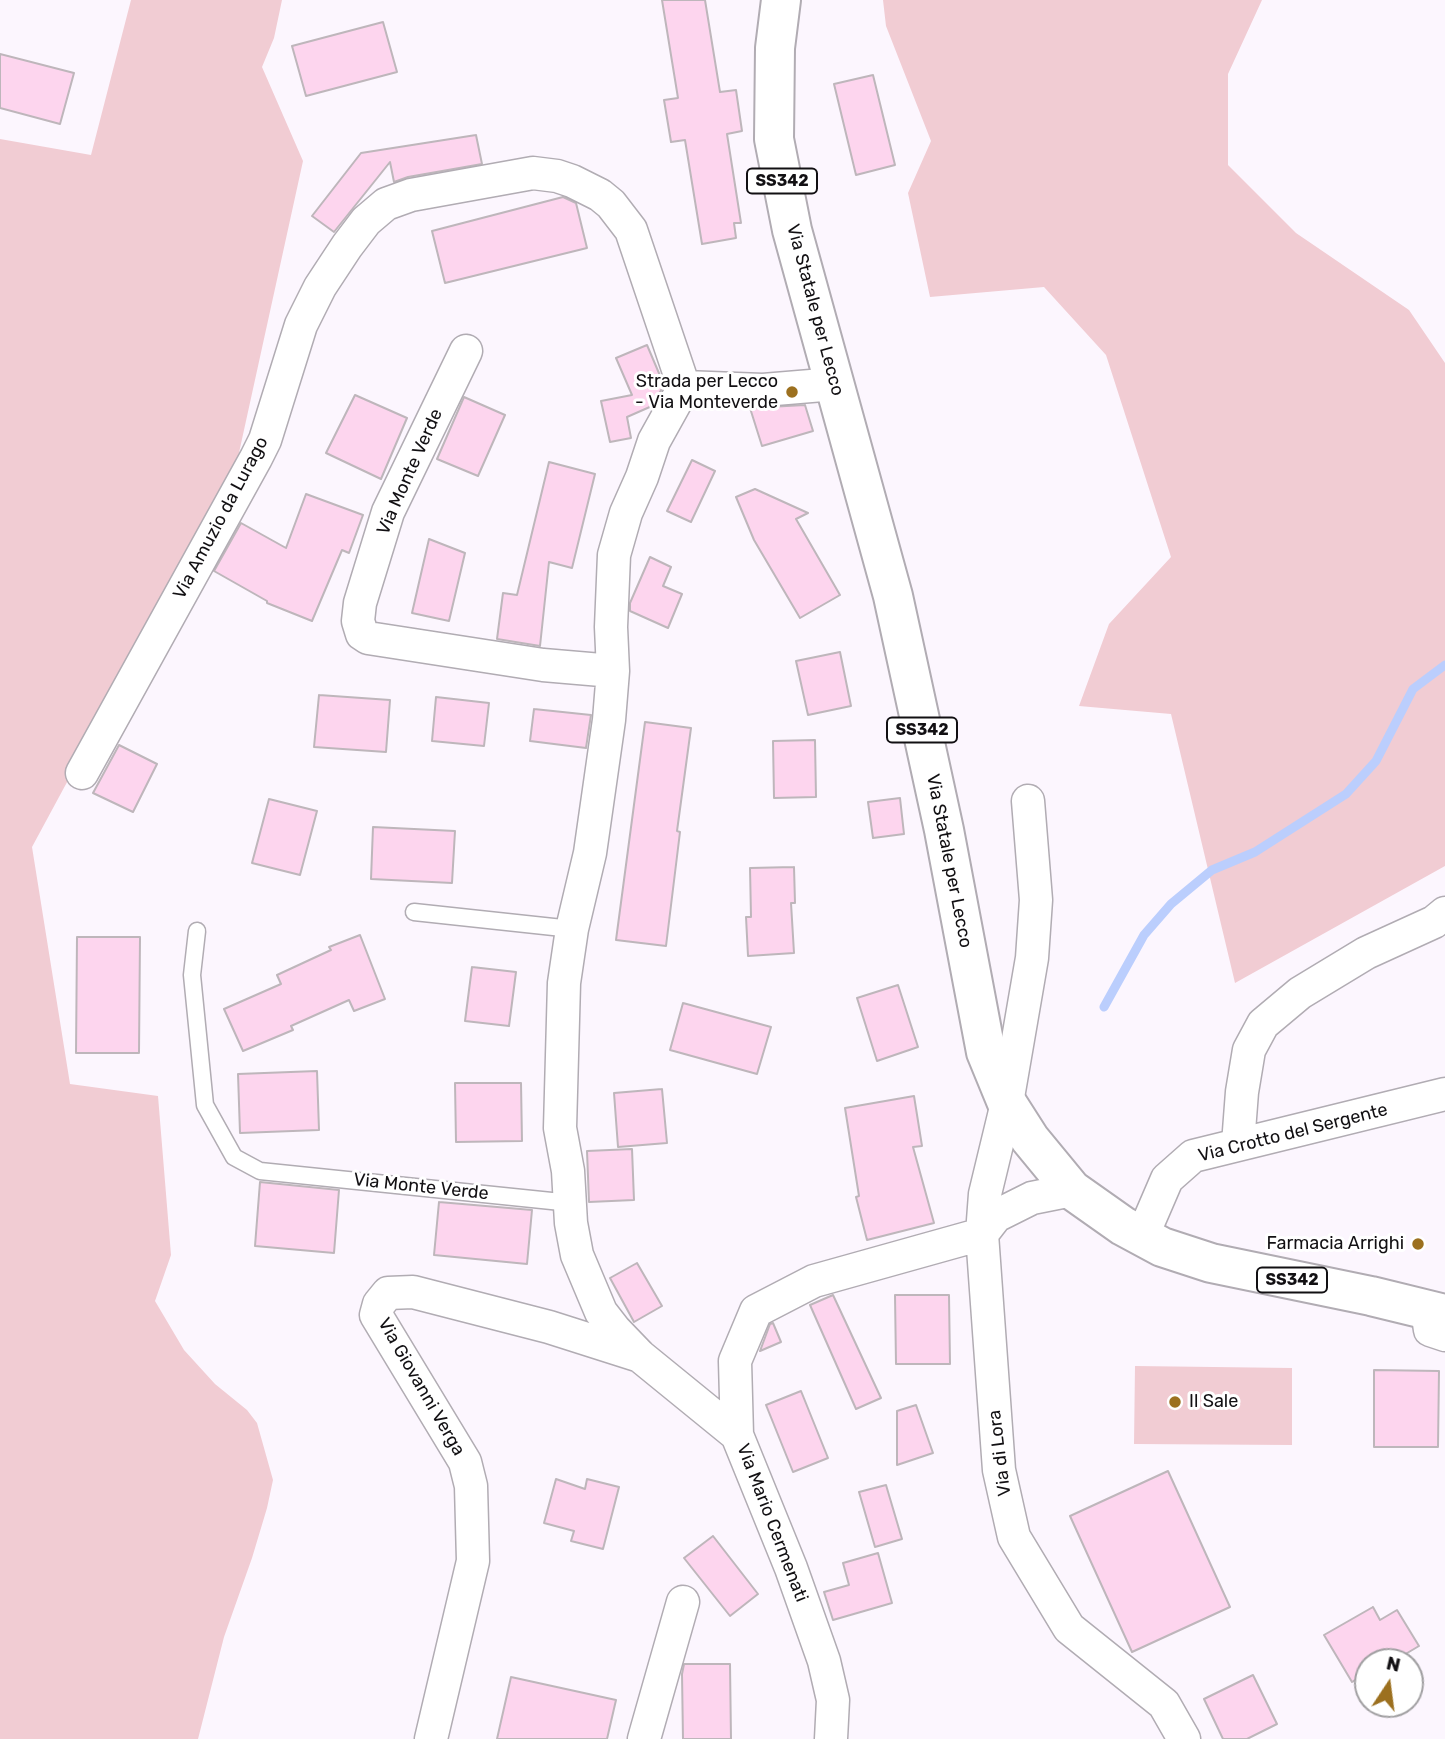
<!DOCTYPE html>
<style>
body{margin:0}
#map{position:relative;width:1445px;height:1739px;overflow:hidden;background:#fcf6fe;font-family:Rubik,sans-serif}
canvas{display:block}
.north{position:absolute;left:1354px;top:1648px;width:70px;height:70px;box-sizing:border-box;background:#fff;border:2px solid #a09fa1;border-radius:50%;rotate:13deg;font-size:19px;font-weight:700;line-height:28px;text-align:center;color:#121013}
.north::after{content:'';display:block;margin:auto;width:24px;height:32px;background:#9c701f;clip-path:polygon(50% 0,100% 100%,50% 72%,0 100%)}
</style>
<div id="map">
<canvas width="1445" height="1739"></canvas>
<div class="north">N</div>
</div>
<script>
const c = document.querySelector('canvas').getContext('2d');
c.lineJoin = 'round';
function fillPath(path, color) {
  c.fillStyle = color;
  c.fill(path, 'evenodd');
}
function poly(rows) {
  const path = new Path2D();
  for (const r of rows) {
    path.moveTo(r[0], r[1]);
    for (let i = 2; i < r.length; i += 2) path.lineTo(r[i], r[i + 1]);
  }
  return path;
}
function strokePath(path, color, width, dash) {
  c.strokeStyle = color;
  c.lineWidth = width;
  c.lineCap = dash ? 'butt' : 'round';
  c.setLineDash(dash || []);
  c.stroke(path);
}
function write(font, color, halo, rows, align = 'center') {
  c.font = font + ' Rubik,sans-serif';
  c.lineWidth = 6;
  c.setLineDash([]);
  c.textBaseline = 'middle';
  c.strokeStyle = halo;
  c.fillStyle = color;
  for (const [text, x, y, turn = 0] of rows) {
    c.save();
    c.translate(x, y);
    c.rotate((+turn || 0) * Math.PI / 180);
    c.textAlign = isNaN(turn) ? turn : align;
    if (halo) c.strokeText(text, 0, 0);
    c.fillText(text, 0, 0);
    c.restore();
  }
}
fillPath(poly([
 [131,0,282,0,274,38,262,67,303,161,235,471,32,847,70,1084,158,1096,171,1255,155,1301,184,1350,215,1384,247,1410,257,1423,273,1480,267,1508,252,1558,224,1637,198,1739,0,1739,0,139,91,155],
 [883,0,1262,0,1228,74,1228,165,1296,233,1409,310,1445,363,1445,866,1235,983,1171,714,1079,706,1109,624,1171,557,1106,355,1044,287,930,297,908,193,931,141,886,26],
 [1135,1366,1292,1368,1292,1445,1134,1444]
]), '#f1ccd3');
strokePath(poly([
 [1104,1007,1144,935,1171,904,1212,870,1255,852,1346,794,1376,761,1413,689,1445,665]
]), '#bbcefd', 9);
const building = poly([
 [662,0,705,0,720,92,736,90,742,131,727,134,741,223,734,223,736,238,702,244,685,140,671,142,664,100,678,98,662,0],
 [383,22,397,72,306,96,292,46,383,22],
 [0,54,74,73,60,124,0,108,0,54],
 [873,75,895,165,856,175,834,84,873,75],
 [476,135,482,164,408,177,394,182,390,162,334,232,312,216,361,153,476,135],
 [563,197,576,203,587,248,445,283,432,231,563,197],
 [647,345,664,385,652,406,627,417,631,438,610,442,601,401,632,395,616,358,647,345],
 [355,395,407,418,381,479,326,453,355,395],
 [464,397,505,415,478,476,437,459,464,397],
 [805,405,813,431,762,446,750,408,805,405],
 [692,460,715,471,691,522,667,511,692,460],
 [549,462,595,474,572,568,549,562,540,646,497,639,503,593,517,595,549,462],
 [755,489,808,513,796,519,840,595,800,618,754,540,736,497,755,489],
 [306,494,363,515,349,553,342,550,312,621,267,603,267,601,214,571,241,523,286,548,306,494],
 [429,539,465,553,449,621,412,613,429,539],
 [650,557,671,567,663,586,682,594,668,628,630,611,630,603,650,557],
 [840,652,851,706,808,715,796,661,840,652],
 [319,695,390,700,386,752,314,747,319,695],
 [436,697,489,703,484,746,432,741,436,697],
 [534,709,591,715,586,748,530,741,534,709],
 [645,722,691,728,677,831,680,832,666,946,616,940,645,722],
 [815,740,816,797,774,798,773,741,815,740],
 [119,745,157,764,133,812,93,793,119,745],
 [900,798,904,834,873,838,868,802,900,798],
 [269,799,317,811,300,875,252,863,269,799],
 [373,827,455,831,452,883,371,879,373,827],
 [794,867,795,903,791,903,794,953,748,956,746,917,751,917,750,868,794,867],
 [360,935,385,999,354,1011,349,1000,291,1026,293,1030,243,1051,224,1009,281,984,277,975,331,950,329,947,360,935],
 [77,937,140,937,139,1053,76,1053,77,937],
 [472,967,516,972,509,1026,465,1021,472,967],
 [898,985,918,1047,877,1061,857,998,898,985],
 [683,1003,771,1027,757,1074,670,1050,683,1003],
 [317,1071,319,1130,240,1133,238,1074,317,1071],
 [455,1083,521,1083,522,1141,456,1142,455,1083],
 [662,1089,667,1143,618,1147,614,1093,662,1089],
 [914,1096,922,1146,913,1147,934,1223,867,1240,856,1197,859,1196,845,1108,914,1096],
 [632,1149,634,1200,589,1202,587,1151,632,1149],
 [260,1182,339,1190,334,1253,255,1246,260,1182],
 [439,1202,532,1210,527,1264,434,1255,439,1202],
 [637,1263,662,1306,634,1322,610,1278,637,1263],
 [833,1295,881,1398,856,1409,810,1305,833,1295],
 [895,1295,949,1295,950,1364,896,1364,895,1295],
 [773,1323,781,1342,760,1351,770,1324,773,1323],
 [1374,1370,1439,1371,1438,1447,1374,1447,1374,1370],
 [801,1391,828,1458,793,1472,766,1405,801,1391],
 [916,1405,933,1453,897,1465,897,1411,916,1405],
 [1168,1471,1230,1607,1132,1652,1070,1516,1168,1471],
 [556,1479,585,1489,587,1479,619,1487,603,1549,571,1541,574,1531,544,1523,556,1479],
 [886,1485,902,1539,875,1547,859,1492,886,1485],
 [713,1536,758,1594,730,1616,684,1558,713,1536],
 [878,1553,892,1603,833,1620,824,1592,849,1585,843,1563,878,1553],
 [1373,1607,1380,1620,1397,1610,1419,1646,1392,1662,1368,1662,1368,1672,1352,1682,1324,1635,1373,1607],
 [684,1664,730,1664,731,1739,683,1739,682,1674,684,1664],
 [1253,1675,1277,1724,1247,1739,1223,1739,1204,1699,1253,1675],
 [511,1677,616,1700,607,1739,497,1739,511,1677]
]);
fillPath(building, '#fdd5ee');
strokePath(building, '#beb6bb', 2);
const lane = poly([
 [414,912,572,929],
 [197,931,192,975,205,1105,234,1157,260,1171,571,1203]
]);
const street = poly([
 [466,351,388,512,360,603,358,621,362,634,368,638,543,665,613,671],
 [82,773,256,458,265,440,301,325,320,287,347,246,366,221,386,204,411,195,533,173,557,176,572,181,600,195,611,204,631,230,684,387],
 [1028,801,1036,900,1032,958,1007,1103,985,1194,982,1234,999,1470,1014,1537,1069,1628,1164,1704,1184,1739],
 [1238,1144,1242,1092,1249,1050,1263,1024,1300,993,1366,953,1434,922,1445,913],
 [1142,1237,1167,1179,1193,1156,1445,1094],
 [1427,1310,1430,1330,1445,1335],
 [737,1435,735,1361,756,1311,814,1281,982,1234,996,1216,1032,1198,1072,1190],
 [431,1739,473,1561,471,1486,465,1462,376,1315,379,1304,388,1293,413,1292,549,1327,637,1355],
 [644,1739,683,1602],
 [831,1739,833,1700,824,1661,791,1568,737,1435,640,1356,615,1330,601,1312,577,1255,571,1223,568,1171,560,1128,564,983,572,929,590,853,609,720,613,671,611,627,614,555,626,513,642,477,654,441,684,387,763,390,835,384]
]);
const primary = poly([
 [781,0,775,48,774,139,792,230,893,596,944,830,986,1052,1007,1103,1030,1139,1072,1190,1123,1226,1162,1247,1211,1263,1371,1296,1445,1314]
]);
strokePath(lane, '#b1acb3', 19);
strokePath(street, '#b1acb3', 35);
strokePath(primary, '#b1acb3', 42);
strokePath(lane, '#fff', 16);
strokePath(street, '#fff', 32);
strokePath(primary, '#fff', 38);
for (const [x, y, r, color] of [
 [792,392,7,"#9c701f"],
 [1418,1244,7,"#9c701f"],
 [1175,1402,7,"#9c701f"]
]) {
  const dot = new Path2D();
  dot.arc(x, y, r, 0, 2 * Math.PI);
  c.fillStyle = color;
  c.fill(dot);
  strokePath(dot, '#fff', 2.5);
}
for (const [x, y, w] of [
 [782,181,70],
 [922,730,70],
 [1292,1280,70]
]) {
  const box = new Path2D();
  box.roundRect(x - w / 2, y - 12.5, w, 25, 5);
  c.fillStyle = '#fff';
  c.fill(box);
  strokePath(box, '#121013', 2);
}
write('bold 16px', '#121013', null, [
 ["SS342",782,181],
 ["SS342",922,730],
 ["SS342",1292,1280]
]);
write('18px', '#121013', '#fff', [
 ["Via Statale per Lecco",815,310,75],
 ["Via Monte Verde",410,472,-66],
 ["Via Amuzio da Lurago",221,518,-62],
 ["Via Statale per Lecco",949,861,79],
 ["Via Crotto del Sergente",1293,1133,-14],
 ["Via Monte Verde",421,1187,6],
 ["Via Giovanni Verga",421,1387,60],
 ["Via di Lora",1000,1453,-97],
 ["Via Mario Cermenati",772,1523,69]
]);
write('18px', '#121013', '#fff', [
 ["Strada per Lecco",778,382],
 ["- Via Monteverde",778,403],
 ["Farmacia Arrighi",1404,1244],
 ["Il Sale",1189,1402,"left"]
], 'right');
</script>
